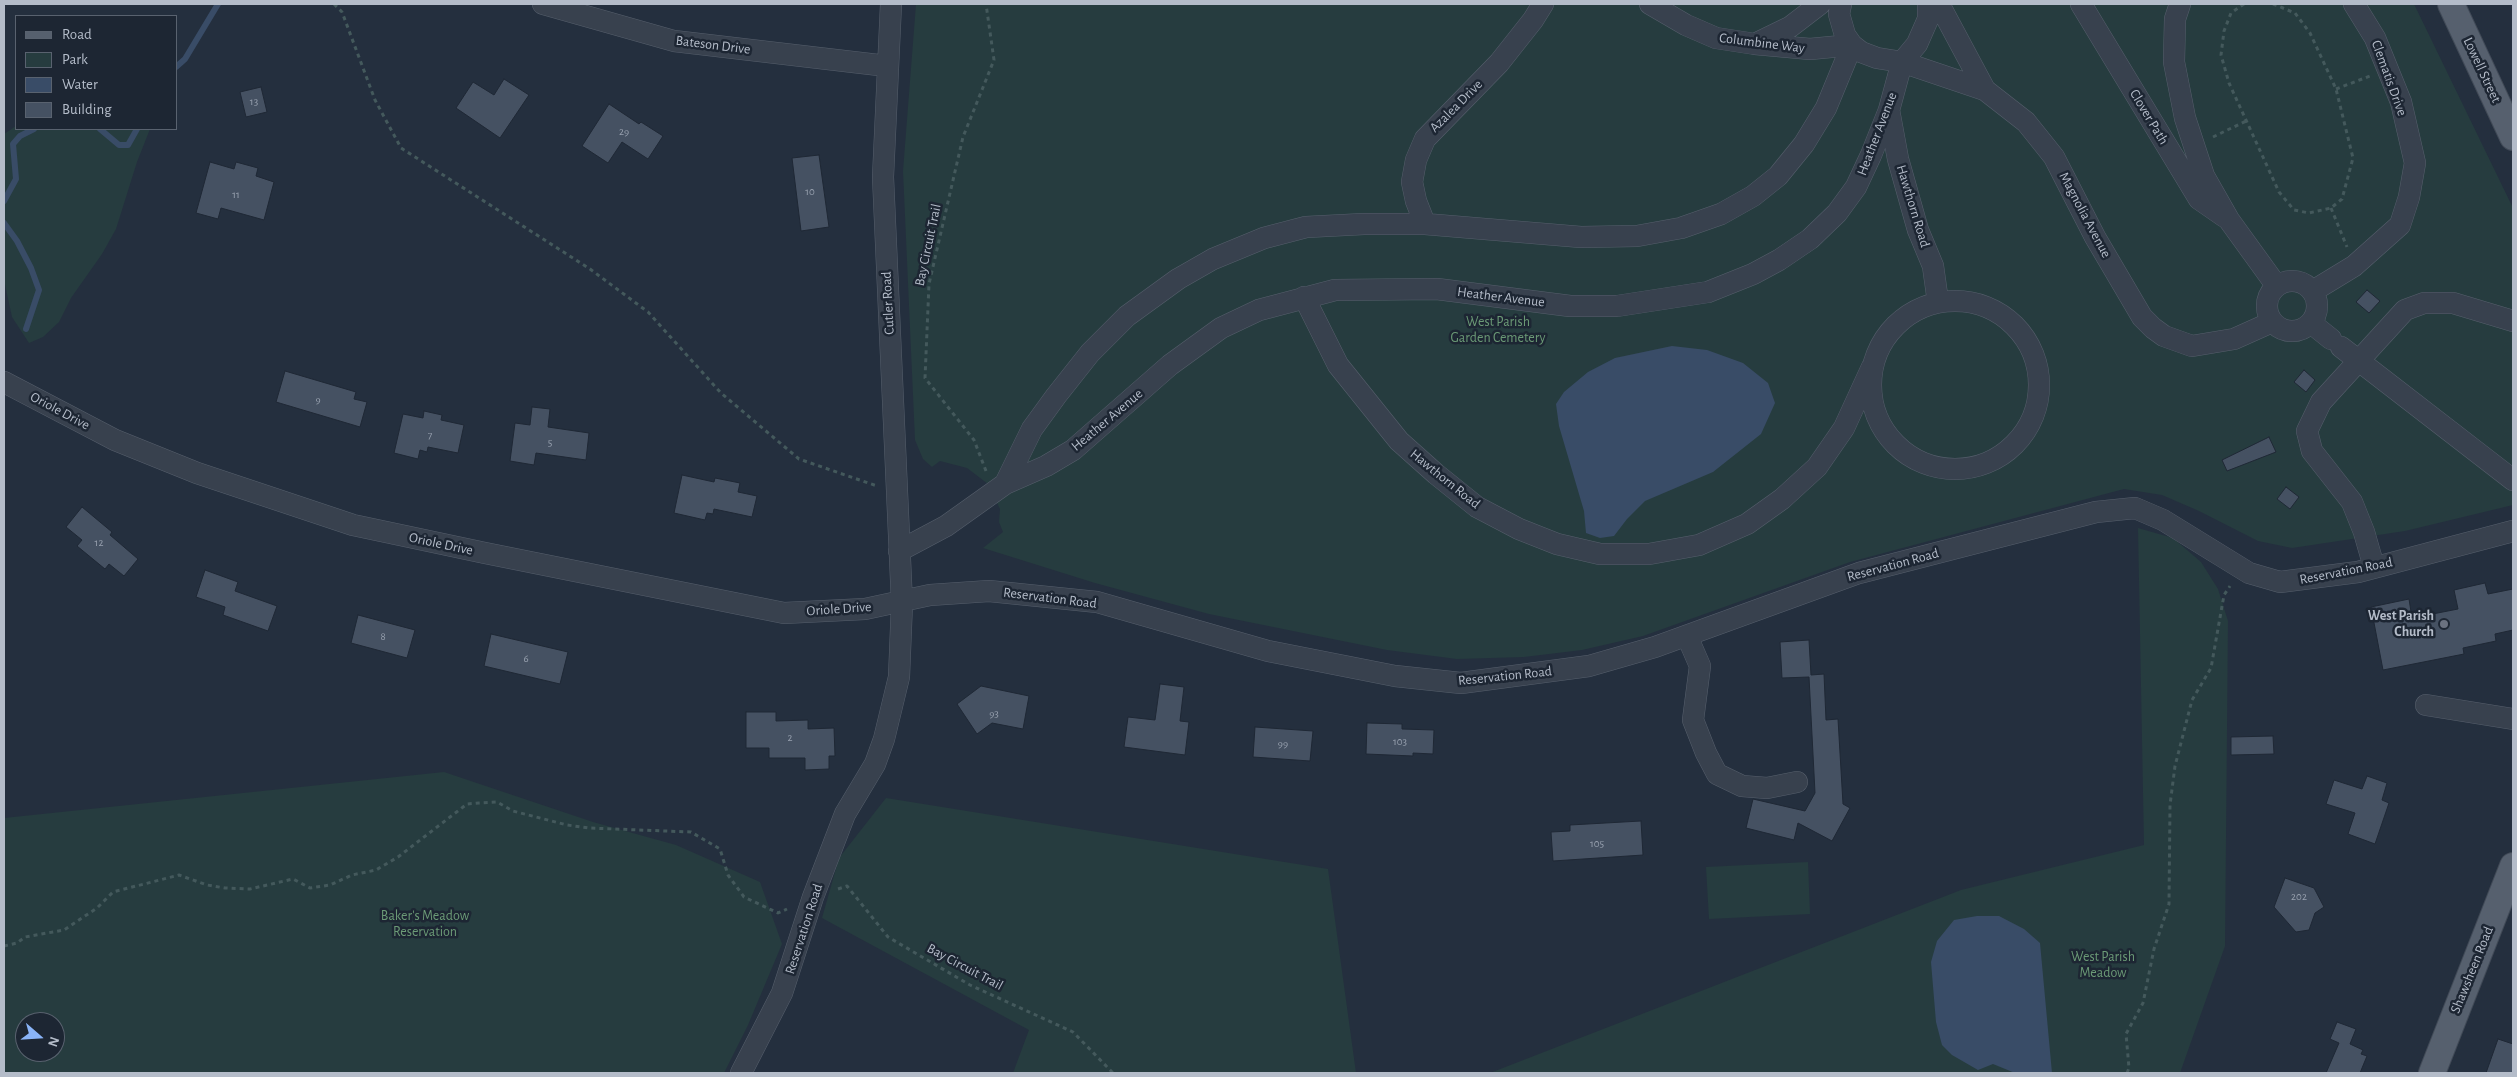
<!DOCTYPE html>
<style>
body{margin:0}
#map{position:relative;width:2517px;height:1077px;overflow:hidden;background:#242f3e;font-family:"Alegreya Sans",sans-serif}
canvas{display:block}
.frame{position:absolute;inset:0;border:5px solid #b4bcc9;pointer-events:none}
.legend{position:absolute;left:15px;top:15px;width:162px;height:115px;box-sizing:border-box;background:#1d2633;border:1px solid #59626f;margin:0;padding:6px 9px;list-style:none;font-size:15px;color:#b4bcc9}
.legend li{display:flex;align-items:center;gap:10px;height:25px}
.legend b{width:25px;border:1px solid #59626f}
.north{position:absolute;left:15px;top:1012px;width:50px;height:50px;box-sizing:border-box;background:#1d2633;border:1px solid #59626f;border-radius:50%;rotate:109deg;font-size:14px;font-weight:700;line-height:20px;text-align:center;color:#b4bcc9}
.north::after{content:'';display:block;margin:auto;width:18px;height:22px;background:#8ab4f8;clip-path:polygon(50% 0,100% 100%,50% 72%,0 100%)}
</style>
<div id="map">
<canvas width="2517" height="1077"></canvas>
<div class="frame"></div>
<ul class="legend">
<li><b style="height:6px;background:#56606e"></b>Road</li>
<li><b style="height:14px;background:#263c3f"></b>Park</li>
<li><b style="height:14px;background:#394c67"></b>Water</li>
<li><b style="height:14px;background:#455162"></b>Building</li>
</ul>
<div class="north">N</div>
</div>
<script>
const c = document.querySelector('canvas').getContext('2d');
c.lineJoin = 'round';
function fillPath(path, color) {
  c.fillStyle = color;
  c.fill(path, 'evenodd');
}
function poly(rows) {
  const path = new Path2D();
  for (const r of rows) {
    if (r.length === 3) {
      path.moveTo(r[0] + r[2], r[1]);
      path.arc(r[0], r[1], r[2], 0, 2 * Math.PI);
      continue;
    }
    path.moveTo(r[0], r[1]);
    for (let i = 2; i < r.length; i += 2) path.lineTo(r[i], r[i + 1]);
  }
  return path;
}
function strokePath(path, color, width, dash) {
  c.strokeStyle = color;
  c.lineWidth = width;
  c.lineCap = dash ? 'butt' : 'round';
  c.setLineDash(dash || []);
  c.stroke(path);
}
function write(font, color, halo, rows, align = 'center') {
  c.font = font + ' "Alegreya Sans",sans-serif';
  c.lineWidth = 5;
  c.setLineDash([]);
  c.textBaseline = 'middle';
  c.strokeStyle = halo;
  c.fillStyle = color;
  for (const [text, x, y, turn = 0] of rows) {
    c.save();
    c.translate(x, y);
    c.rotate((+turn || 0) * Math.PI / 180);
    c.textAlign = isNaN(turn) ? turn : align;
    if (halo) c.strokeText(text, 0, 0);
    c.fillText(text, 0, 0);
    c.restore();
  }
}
fillPath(poly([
 [916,4,2414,4,2513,208,2513,505,2405,531,2292,548,2258,541,2199,511,2162,495,2124,489,1850,562,1643,636,1582,650,1524,657,1457,659,1387,650,1209,614,1095,583,983,548,1003,532,999,522,1000,509,988,484,967,468,940,461,932,467,923,459,915,440,903,171],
 [16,126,16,129,150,129,137,162,116,229,102,254,71,298,59,322,43,337,29,343,12,317,4,280,4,134],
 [2138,528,2173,538,2201,562,2218,589,2228,621,2225,946,2180,1073,1490,1073,1961,890,2144,845],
 [444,772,593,822,676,845,760,882,782,944,748,1025,724,1073,4,1073,4,818],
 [25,1022,55,1022,55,1052,25,1052],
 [886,798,1328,869,1356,1073,1013,1073,1029,1030,822,918,839,858],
 [1808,862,1810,914,1709,919,1706,867]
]), '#263c3f');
fillPath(poly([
 [1672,346,1707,350,1743,363,1768,383,1775,403,1761,434,1713,472,1645,501,1627,519,1614,536,1600,538,1586,533,1584,511,1559,426,1556,404,1564,392,1588,372,1615,358],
 [1977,916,1999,916,2024,929,2040,943,2052,1073,2015,1073,1993,1064,1978,1070,1952,1055,1942,1045,1936,1022,1931,962,1937,941,1954,920]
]), '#394c67');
strokePath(poly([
 [176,67,185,59,218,4],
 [100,129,119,145,128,145,137,129],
 [4,201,16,179,13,144,20,136,34,129],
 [4,223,17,241,31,268,39,290,26,329]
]), '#394c67', 6);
const building = poly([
 [504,79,529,95,500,138,456,108,473,82,494,95,504,79],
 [261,87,267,112,246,117,240,92,261,87],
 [609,104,639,124,641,122,663,136,648,159,622,142,608,163,582,146,609,104],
 [819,155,829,227,801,231,792,158,819,155],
 [210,162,234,169,236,162,258,168,256,176,274,182,264,220,221,208,218,219,196,213,210,162],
 [2367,290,2380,301,2369,313,2356,302,2367,290],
 [2304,370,2315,380,2306,392,2294,382,2304,370],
 [285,371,356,392,354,399,367,402,360,427,276,402,285,371],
 [532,407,550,409,548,427,589,433,586,460,536,453,534,465,510,461,515,423,530,425,532,407],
 [424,411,442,415,441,420,464,425,458,453,428,447,427,452,420,450,418,459,394,453,403,414,423,418,424,411],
 [2269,437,2276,452,2227,471,2222,460,2269,437],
 [682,475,714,482,715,478,740,483,738,492,757,496,752,517,714,509,713,514,707,513,705,520,674,513,682,475],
 [2286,487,2299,497,2290,509,2277,499,2286,487],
 [82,507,112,532,110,535,138,559,124,576,109,564,105,569,77,546,82,540,66,527,82,507],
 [205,570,238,582,235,591,277,606,268,631,223,615,225,607,196,597,205,570],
 [2485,583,2488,594,2513,589,2513,630,2495,634,2496,641,2463,648,2464,654,2383,670,2371,607,2409,599,2412,618,2458,609,2454,590,2485,583],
 [358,615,415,630,407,658,351,643,358,615],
 [491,634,568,652,560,684,484,666,491,634],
 [1809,640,1811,675,1824,674,1826,720,1838,719,1843,804,1850,808,1832,841,1798,823,1794,840,1746,828,1753,799,1805,811,1815,793,1809,677,1782,678,1780,642,1809,640],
 [1160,684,1184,687,1180,721,1189,722,1185,755,1124,747,1128,717,1155,720,1160,684],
 [981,686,1029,696,1023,729,992,723,977,734,957,704,981,686],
 [746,712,776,712,776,721,808,720,808,729,834,728,835,756,829,756,829,769,805,770,805,758,769,758,769,748,746,748,746,712],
 [1367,723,1402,724,1402,729,1434,730,1433,754,1413,753,1413,756,1366,754,1367,723],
 [1255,727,1313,731,1310,761,1253,757,1255,727],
 [2273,736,2274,754,2231,755,2231,737,2273,736],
 [2367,776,2387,783,2382,800,2389,803,2375,844,2348,834,2355,813,2326,804,2334,780,2362,789,2367,776],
 [1641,821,1643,855,1553,861,1551,832,1570,831,1570,825,1641,821],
 [2285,878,2314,888,2324,907,2315,913,2309,930,2296,932,2274,907,2285,878],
 [2337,1022,2356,1029,2350,1044,2363,1050,2361,1054,2367,1056,2360,1073,2326,1073,2339,1043,2330,1039,2337,1022],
 [2498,1039,2513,1044,2513,1073,2486,1073,2498,1039]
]);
fillPath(building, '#455162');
strokePath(building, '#1f2835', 1);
const minor = poly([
 [543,4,674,41,887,66],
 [1841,4,1839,14,1845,35,1852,45,1861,52,1877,58,1902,62,1917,44,1928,19,1928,4],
 [1939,4,1985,90,2026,122,2054,157,2095,237,2142,317,2153,328,2164,336,2192,346,2234,339,2272,322],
 [2081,4,2199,199,2225,217],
 [2180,4,2175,19,2174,62,2185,118,2204,176,2229,220,2276,285],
 [1755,44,1790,27,1820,4],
 [1889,110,1898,159,1918,230,1933,266,1938,302],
 [1425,224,1416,201,1412,182,1416,160,1425,139,1499,63,1533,20,1543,4],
 [2292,306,25],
 [2313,291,2354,266,2400,225,2409,197,2415,163,2401,102,2375,38,2354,4],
 [1304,297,1338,365,1399,441,1436,474,1477,507,1519,529,1557,544,1600,554,1649,554,1699,545,1747,524,1782,499,1817,467,1844,428,1872,367],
 [1955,385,84],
 [2311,323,2331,339],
 [2341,347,2513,480],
 [4,382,115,440,197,473,353,525,485,553,784,613,865,609,930,595,989,591,1097,602,1268,651,1395,676,1461,683,1589,666,1655,647,1859,573,2096,512,2135,508,2163,520,2249,573,2280,582,2358,572,2513,531],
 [1005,484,1032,429,1056,396,1090,353,1127,316,1178,279,1213,259,1264,238,1306,227,1364,224,1425,224,1581,237,1637,236,1681,228,1721,214,1753,196,1778,176,1804,144,1826,108,1852,45,1810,49,1755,44,1716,38,1686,25,1650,4],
 [899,551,946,526,1005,484,1046,466,1073,450,1170,365,1221,328,1259,310,1335,290,1437,289,1570,306,1617,306,1708,292,1753,274,1779,260,1810,239,1837,213,1856,187,1871,155,1889,110,1902,62,1985,90],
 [2374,567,2364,532,2352,502,2312,451,2307,431,2321,402,2405,310,2424,303,2453,303,2513,321],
 [1687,636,1700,666,1693,720,1706,753,1717,774,1742,786,1767,788,1797,782],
 [2426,705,2513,719],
 [741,1073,782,993,813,897,845,814,875,764,884,739,899,677,902,603,883,177,891,4]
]);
const major = poly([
 [2451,4,2513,137],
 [2432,1073,2513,866]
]);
strokePath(minor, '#565f6c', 22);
strokePath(major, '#414a57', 28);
strokePath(poly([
 [334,4,342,12,375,100,401,148,590,269,648,312,721,393,799,459,877,486],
 [2244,4,2231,13,2224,31,2221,55,2229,83,2279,192,2294,210,2309,213,2331,208,2342,199,2353,158,2336,89,2310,33,2295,13,2273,4],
 [2336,89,2370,76],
 [2213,137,2246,121],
 [2331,208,2347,247],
 [986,471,974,440,925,378,929,284,963,137,994,60,986,4],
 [838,889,847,886,888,937,970,985,1073,1032,1113,1073],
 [4,946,17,943,25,937,64,930,97,908,113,892,179,875,207,885,225,888,250,889,293,879,310,888,330,885,352,875,376,870,398,857,467,804,479,803,497,802,513,811,567,825,589,828,691,832,720,849,728,875,744,897,778,913,787,909],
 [2127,1073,2129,1068,2126,1034,2143,1003,2154,949,2169,904,2170,805,2175,766,2192,700,2211,668,2224,595,2230,586]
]), '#44595c', 3, [4, 4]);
strokePath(minor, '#38414e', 21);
strokePath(major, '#56606e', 26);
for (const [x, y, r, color] of [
 [2444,624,5,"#6b7280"]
]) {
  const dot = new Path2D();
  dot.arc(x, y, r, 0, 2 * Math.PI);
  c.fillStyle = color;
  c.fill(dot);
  strokePath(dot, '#1d2633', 2);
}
write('11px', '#98a1af', null, [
 ["13",254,102],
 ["29",624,132],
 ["10",810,192],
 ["11",236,195],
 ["9",318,400],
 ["7",430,436],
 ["5",550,443],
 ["12",99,543],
 ["8",383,637],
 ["6",526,659],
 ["93",994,714],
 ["2",790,738],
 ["103",1400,742],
 ["99",1283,744],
 ["105",1597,844],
 ["202",2299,897]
]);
write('14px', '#b4bcc9', '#1d2633', [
 ["Columbine Way",1762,43,7],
 ["Bateson Drive",713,45,7],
 ["Lowell Street",2482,70,65],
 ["Clematis Drive",2389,78,70],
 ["Azalea Drive",1456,106,-45],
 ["Clover Path",2149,117,59],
 ["Heather Avenue",1877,134,-69],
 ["Hawthorn Road",1913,206,73],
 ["Magnolia Avenue",2085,215,62],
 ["Bay Circuit Trail",928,245,-78],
 ["Heather Avenue",1501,297,7],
 ["Cutler Road",888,303,-93],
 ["Oriole Drive",60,411,28],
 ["Heather Avenue",1107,420,-40],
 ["Hawthorn Road",1445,479,39],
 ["Oriole Drive",441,544,12],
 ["Reservation Road",1893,565,-15],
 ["Reservation Road",2346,571,-11],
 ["Reservation Road",1050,598,7],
 ["Oriole Drive",839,609,-4],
 ["Reservation Road",1505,676,-6],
 ["Reservation Road",804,929,-72],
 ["Bay Circuit Trail",965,967,28],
 ["Shawsheen Road",2472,970,-68]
]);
write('14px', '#6b9a76', '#1d2633', [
 ["West Parish",1498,322],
 ["Garden Cemetery",1498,338],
 ["Baker's Meadow",425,916],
 ["Reservation",425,932],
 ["West Parish",2103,957],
 ["Meadow",2103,973]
]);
write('bold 14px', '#b4bcc9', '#1d2633', [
 ["West Parish",2434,616],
 ["Church",2434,632]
], 'right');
</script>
